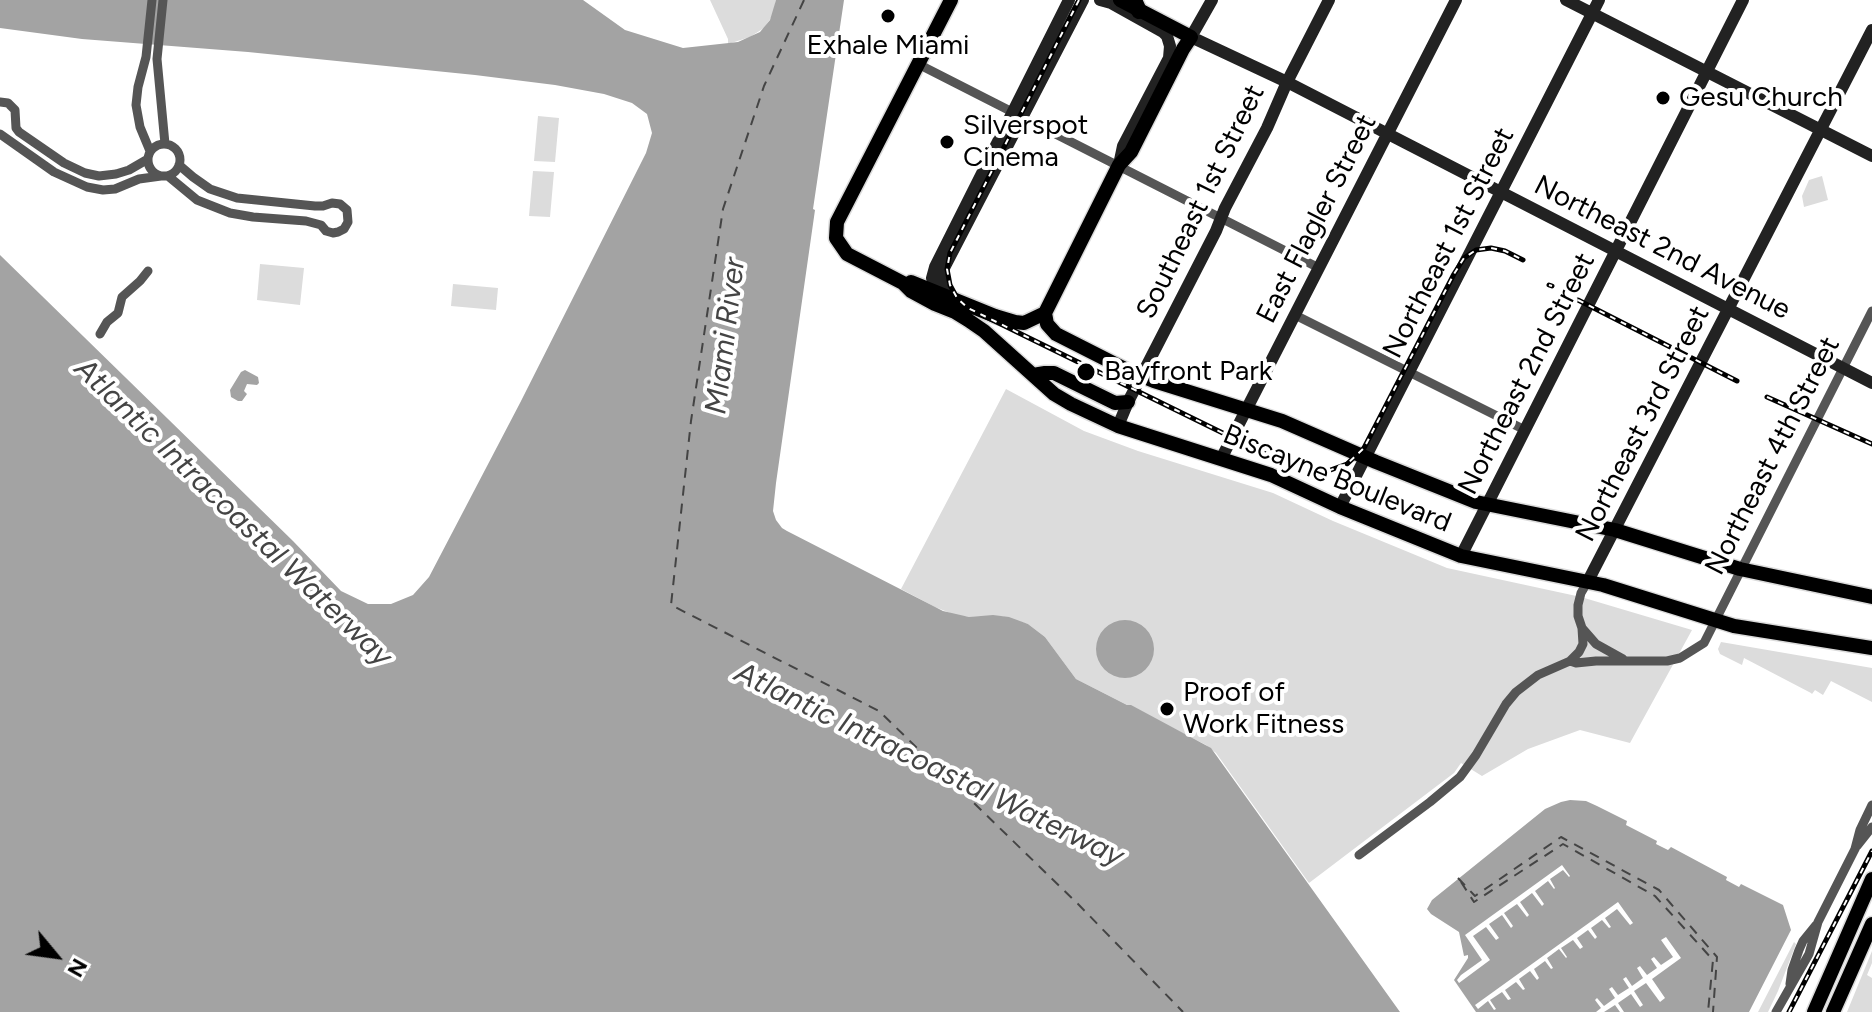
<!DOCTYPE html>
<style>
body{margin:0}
#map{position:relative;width:1872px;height:1012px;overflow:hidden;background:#fff;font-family:Figtree,sans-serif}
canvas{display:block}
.north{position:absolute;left:16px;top:916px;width:80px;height:80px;-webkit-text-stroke:6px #fff;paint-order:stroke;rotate:119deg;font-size:22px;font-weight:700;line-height:32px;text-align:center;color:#000}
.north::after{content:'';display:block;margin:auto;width:28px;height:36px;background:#000;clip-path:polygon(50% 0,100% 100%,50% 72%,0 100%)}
</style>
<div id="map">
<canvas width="1872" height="1012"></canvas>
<div class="north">N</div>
</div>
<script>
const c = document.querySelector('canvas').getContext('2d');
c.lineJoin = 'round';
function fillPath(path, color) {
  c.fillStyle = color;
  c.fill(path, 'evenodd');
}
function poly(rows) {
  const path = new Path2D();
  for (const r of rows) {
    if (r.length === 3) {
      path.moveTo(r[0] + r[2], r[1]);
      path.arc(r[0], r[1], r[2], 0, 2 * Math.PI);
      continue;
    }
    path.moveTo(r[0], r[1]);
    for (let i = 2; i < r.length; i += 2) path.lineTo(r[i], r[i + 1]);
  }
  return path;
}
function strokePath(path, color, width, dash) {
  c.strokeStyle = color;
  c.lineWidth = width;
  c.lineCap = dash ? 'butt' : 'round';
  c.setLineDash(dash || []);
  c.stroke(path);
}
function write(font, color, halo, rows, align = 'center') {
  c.font = font + ' Figtree,sans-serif';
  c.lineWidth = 8;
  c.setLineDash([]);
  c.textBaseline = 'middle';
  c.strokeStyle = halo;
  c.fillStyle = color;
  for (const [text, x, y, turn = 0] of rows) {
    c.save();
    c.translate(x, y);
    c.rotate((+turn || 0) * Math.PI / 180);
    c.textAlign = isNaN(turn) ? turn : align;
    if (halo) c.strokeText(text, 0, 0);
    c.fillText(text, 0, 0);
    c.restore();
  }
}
fillPath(poly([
 [710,0,776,0,773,15,764,28,750,37,728,44,728,39],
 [538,116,559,118,555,162,534,161],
 [533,171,554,172,550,217,529,216],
 [1822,176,1828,200,1804,207,1802,196,1809,180],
 [260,264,304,268,300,305,257,300],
 [453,284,498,288,496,310,451,306],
 [1006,389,1084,431,1138,451,1273,493,1333,521,1447,568,1581,597,1692,630,1630,743,1580,730,1528,749,1482,776,1461,763,1454,773,1309,883,1216,753,1206,745,1076,679,1045,637,1028,624,1001,616,969,617,955,615,935,607,901,589],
 [1721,642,1872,668,1872,702,1831,681,1823,695,1815,690,1812,694,1811,693,1744,658,1742,665,1720,654,1718,649],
 [1794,942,1796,944,1778,991,1768,1012,1758,1012],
 [1872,951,1872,963,1867,975,1872,978,1872,1012,1847,1012]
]), '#dcdcdc');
fillPath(poly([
 [0,0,583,0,625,30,683,48,738,42,760,32,770,20,776,0,844,0,813,209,815,210,776,483,773,511,776,520,782,528,787,531,943,611,969,617,993,615,1009,617,1028,624,1045,637,1076,679,1127,705,1131,705,1211,748,1400,1012,0,1012,0,255,293,541,341,591,368,604,391,604,413,595,429,577,520,403,646,153,652,133,647,114,632,103,604,94,555,85,475,75,248,52,82,39,0,28],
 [245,370,258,377,259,383,257,385,247,384,244,391,247,394,242,401,238,401,231,397,230,390,241,372],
 [1125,649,29],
 [1570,800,1586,801,1597,806,1627,821,1626,825,1657,841,1656,844,1668,850,1671,847,1727,877,1726,880,1739,887,1741,884,1783,905,1791,930,1749,1012,1476,1012,1454,980,1468,958,1468,955,1464,956,1459,932,1431,914,1427,909,1432,900,1545,809,1561,802]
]), '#a3a3a3');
fillPath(poly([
 [1562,865,1570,876,1569,877,1563,870,1550,879,1555,888,1554,889,1548,881,1535,891,1544,904,1542,906,1532,893,1520,902,1529,915,1527,917,1517,904,1504,913,1513,926,1511,928,1502,915,1489,924,1499,938,1496,940,1486,927,1473,936,1490,960,1459,983,1457,980,1461,975,1482,960,1465,935],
 [1618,902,1633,923,1630,925,1617,909,1605,918,1611,927,1609,928,1602,920,1591,928,1597,937,1595,939,1588,930,1577,938,1583,947,1580,949,1573,940,1561,948,1567,957,1566,958,1559,949,1547,958,1553,968,1551,969,1545,961,1534,969,1539,978,1537,980,1530,971,1519,979,1525,989,1523,990,1516,982,1505,990,1511,999,1508,1000,1502,992,1490,1000,1496,1009,1494,1010,1488,1001,1478,1009,1475,1005],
 [1666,937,1681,958,1652,979,1665,998,1660,1002,1646,983,1634,991,1643,1005,1640,1007,1631,994,1618,1003,1624,1012,1620,1012,1615,1005,1604,1012,1596,1012,1601,1008,1595,1000,1597,998,1604,1006,1615,998,1609,989,1612,987,1618,995,1629,988,1623,979,1626,977,1632,986,1643,978,1637,968,1640,966,1647,975,1657,968,1651,959,1654,957,1661,965,1673,957,1661,940]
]), '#fff');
strokePath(poly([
 [804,0,764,86,723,209,691,421,671,605,879,711,1079,905,1183,1012],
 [1458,878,1475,896,1561,837,1659,890,1717,957,1713,1012],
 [1461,882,1474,902,1563,844,1655,896,1713,960,1708,1012]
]), '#444', 2, [10, 8]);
const primary = poly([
 [951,0,837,222,836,238,847,254,903,283,911,291,935,304,955,312,968,320,984,331,1054,394,1071,404,1118,426,1271,475,1340,507,1461,556,1603,585,1734,626,1872,648],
 [911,282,995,316,1015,322,1024,323,1045,313],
 [1045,313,1047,324,1056,334,1127,370,1154,381,1282,421,1376,462,1476,502,1615,530,1740,569,1872,597],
 [1045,313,1119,165,1131,152,1183,49,1191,37,1120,0],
 [1033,375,1045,373,1054,373,1115,403,1128,402],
 [1814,1012,1872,879],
 [1833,1012,1872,924]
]);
const highway = poly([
 [1134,0,1139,11]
]);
strokePath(primary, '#dbdbdb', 17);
strokePath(highway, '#dbdbdb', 19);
strokePath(poly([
 [163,0,157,59,165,144],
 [918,64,1319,268],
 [0,102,8,103,15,110,16,128,19,132,64,163,85,173,99,176,116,174,129,170,148,159],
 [0,134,54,172,87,187,103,190,115,189,139,179,161,176],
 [164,160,16],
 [150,151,140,127,136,105,138,87,146,57,152,0],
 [168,176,197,200,230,213,253,217,306,221,321,225,326,231,333,233,338,232,344,229,348,222,347,210,340,204,332,203,323,206,315,206,237,198,210,189,193,177,179,165],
 [1295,315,1525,430],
 [100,334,107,322,118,313,122,297,140,281,148,271],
 [1582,628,1596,644,1623,659],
 [1570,661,1579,652,1583,644,1582,628,1578,616,1578,605,1581,593,1588,581],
 [1857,846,1872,827],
 [1359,855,1430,802,1460,777,1476,755,1506,704,1516,692,1538,675,1570,661,1576,663,1596,661,1667,661,1680,658,1704,643,1872,311],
 [1790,984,1792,970,1799,950,1803,941,1816,925],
 [1776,1012,1809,954,1818,922,1855,849,1860,830,1872,805]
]), '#555', 9);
strokePath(poly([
 [1100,0,1111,3,1163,32,1167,36,1170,46,1169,58,1123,146,1119,165],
 [1212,0,1191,37,1287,82,1872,383],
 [1566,0,1872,156],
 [936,290,932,278,935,267,1069,0],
 [949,297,941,284,944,268,1083,0],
 [1118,426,1128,402,1216,231,1225,208,1267,128,1287,82,1329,0],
 [1221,459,1456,0],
 [1340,507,1599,0],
 [1461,556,1743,0],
 [1588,581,1872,30]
]), '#222', 12);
strokePath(primary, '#000', 14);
strokePath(highway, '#000', 16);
const rail = poly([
 [1079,0,950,253,947,269,950,285,957,298,968,308,1290,466,1309,472,1325,472,1347,464,1364,448,1454,274,1464,258,1476,250,1491,248,1505,251,1523,260],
 [1549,285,1552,286],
 [1578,300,1737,381],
 [1767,397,1872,444],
 [1789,1012,1872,851]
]);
strokePath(rail, '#000', 5);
strokePath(rail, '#fff', 2, [6]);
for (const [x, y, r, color] of [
 [888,16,8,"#000"],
 [1663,98,8,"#000"],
 [947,142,8,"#000"],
 [1086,372,10,"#000"],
 [1167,709,8,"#000"]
]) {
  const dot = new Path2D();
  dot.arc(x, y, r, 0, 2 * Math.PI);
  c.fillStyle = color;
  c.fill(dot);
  strokePath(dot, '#fff', 3);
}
write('28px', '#000', '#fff', [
 ["Exhale Miami",888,46,"center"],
 ["Gesu Church",1679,98],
 ["Silverspot",963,126],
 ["Cinema",963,158],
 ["Bayfront Park",1104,372],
 ["Proof of",1183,693],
 ["Work Fitness",1183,725]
], 'left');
write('28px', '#000', '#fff', [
 ["Southeast 1st Street",1201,202,-64],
 ["East Flagler Street",1317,219,-63],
 ["Northeast 1st Street",1449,243,-63],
 ["Northeast 2nd Avenue",1662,248,27],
 ["Northeast 2nd Street",1527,374,-63],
 ["Northeast 3rd Street",1643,424,-63],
 ["Northeast 4th Street",1773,456,-63],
 ["Biscayne Boulevard",1337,479,22]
]);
write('italic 30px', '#444', '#fff', [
 ["Miami River",726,336,-83],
 ["Atlantic Intracoastal Waterway",233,513,44],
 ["Atlantic Intracoastal Waterway",929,765,26]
]);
</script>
